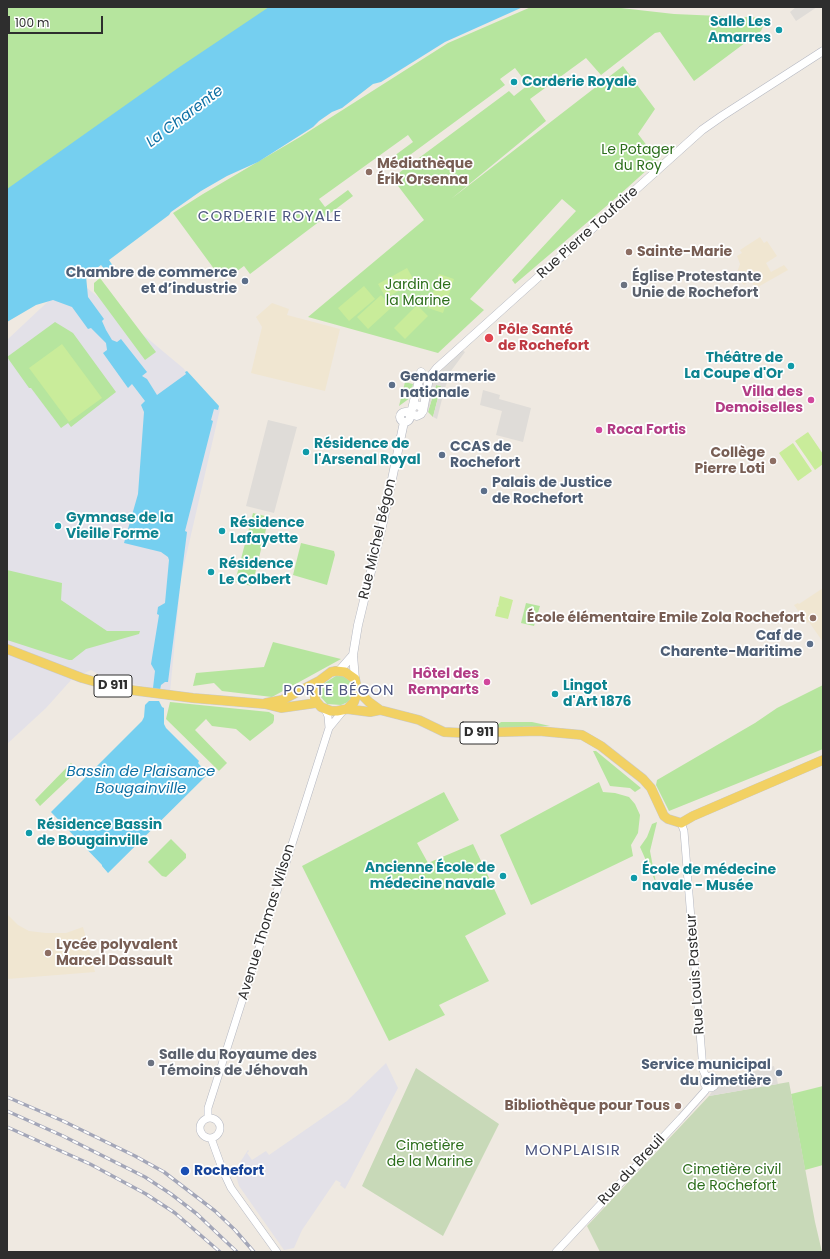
<!DOCTYPE html>
<meta charset="utf-8">
<style>
body{margin:0}
#map{position:relative;width:830px;height:1259px;overflow:hidden;background:#efe9e1;font-family:Poppins,sans-serif}
canvas{display:block}
.frame{position:absolute;inset:0;border:8px solid #2e2e2e;pointer-events:none}
.scale{position:absolute;left:8px;top:16px;width:95px;height:18px;box-sizing:border-box;border:2px solid #2e2e2e;border-top:0;padding-left:5px;font-size:12px;line-height:14px;white-space:nowrap;color:#2e2e2e;-webkit-text-stroke:3px #fff;paint-order:stroke}
</style>
<div id="map">
<canvas width="830" height="1259"></canvas>
<div class="frame"></div>
<div class="scale">100 m</div>
</div>
<script>
const c = document.querySelector('canvas').getContext('2d');
c.lineJoin = 'round';
function fillPath(path, color) {
  c.fillStyle = color;
  c.fill(path, 'evenodd');
}
function poly(rows) {
  const path = new Path2D();
  for (const r of rows) {
    if (r.length === 3) {
      path.moveTo(r[0] + r[2], r[1]);
      path.arc(r[0], r[1], r[2], 0, 2 * Math.PI);
      continue;
    }
    path.moveTo(r[0], r[1]);
    for (let i = 2; i < r.length; i += 2) path.lineTo(r[i], r[i + 1]);
  }
  return path;
}
function strokePath(path, color, width, dash) {
  c.strokeStyle = color;
  c.lineWidth = width;
  c.lineCap = dash ? 'butt' : 'round';
  c.setLineDash(dash || []);
  c.stroke(path);
}
function write(font, color, halo, rows, align = 'center') {
  c.font = font + ' Poppins,sans-serif';
  c.lineWidth = 3.5;
  c.setLineDash([]);
  c.textBaseline = 'middle';
  c.strokeStyle = halo;
  c.fillStyle = color;
  for (const [text, x, y, turn = 0] of rows) {
    c.save();
    c.translate(x, y);
    c.rotate((+turn || 0) * Math.PI / 180);
    c.textAlign = isNaN(turn) ? turn : align;
    if (halo) c.strokeText(text, 0, 0);
    c.fillText(text, 0, 0);
    c.restore();
  }
}
fillPath(poly([
 [74,277,183,368,220,409,181,578,170,692,115,680,100,675,91,670,72,679,46,708,7,744,7,340],
 [386,1063,398,1088,345,1189,340,1185,341,1183,336,1180,302,1230,294,1248,284,1250,239,1186,234,1169,237,1167,248,1150,249,1151,247,1153,252,1160,266,1151,269,1155,347,1101]
]), '#e3e1e8');
fillPath(poly([
 [760,237,764,243,767,241,777,256,766,263,771,272,784,265,788,270,756,288,750,280,744,285,736,275,740,264,737,256,742,253,740,250],
 [272,303,289,309,287,315,340,329,325,391,251,373,262,327,256,317],
 [823,588,823,642,809,622,807,623,794,605,798,603,799,604],
 [7,914,18,925,29,931,46,933,66,933,83,927,95,972,7,979]
]), '#f0e6d1');
fillPath(poly([
 [7,7,292,7,7,225],
 [531,7,612,7,674,14,765,18,766,20,761,31,694,81,660,32,655,33,601,75,586,58,530,99,546,121,451,199,623,66,655,109,638,134,658,160,617,197,515,284,512,280,576,211,562,199,470,299,484,310,438,353,308,317,424,220,392,178,509,91,514,96,528,85,515,68,500,79,505,85,395,166,390,159,413,142,408,135,319,199,325,207,348,190,353,196,250,274,244,266,229,277,225,273,220,277,173,213,203,194,300,137,448,43],
 [100,278,156,352,145,360,94,291,94,283],
 [55,322,73,333,116,392,71,427,68,423,61,428,31,388,29,388,7,357],
 [405,382,413,384,410,398,399,406],
 [436,385,441,386,433,417,428,412],
 [253,513,269,517,252,586,235,582],
 [301,543,334,551,335,555,327,585,293,575],
 [7,570,62,583,61,600,107,631,140,631,139,634,86,649,72,660,69,660,7,640],
 [526,603,540,606,534,626,521,623],
 [273,642,341,659,272,697,222,691,214,683,193,686,196,673,264,667],
 [339,674,346,677,351,682,354,694,348,702,341,705,327,704,320,696,319,691,323,684],
 [823,685,823,749,669,811,656,785,657,780,755,723,777,708],
 [170,702,269,712,274,715,274,720,273,723,250,741,236,729,212,726,206,719,195,730,227,763,219,771,166,719],
 [501,722,532,722,550,726,493,728],
 [593,751,596,751,641,788,635,792,630,788,610,786],
 [71,763,78,770,40,806,35,800],
 [599,782,603,792,615,793,629,797,635,804,640,815,638,833,631,845,633,856,531,905,500,835],
 [444,792,459,820,417,843,428,863,473,844,506,914,465,936,489,981,439,1005,445,1015,389,1041,302,866],
 [657,822,650,851,656,883,640,847,647,837,652,824],
 [171,839,186,854,186,858,166,877,162,876,148,862],
 [823,1086,823,1165,805,1170,791,1094]
]), '#b6e59e');
fillPath(poly([
 [416,1068,499,1124,443,1236,362,1186],
 [789,1082,815,1222,822,1252,600,1252,587,1226,709,1096]
]), '#c8d9b8');
fillPath(poly([
 [407,268,415,282,386,298,378,284],
 [439,274,454,279,443,313,428,308],
 [364,286,375,299,349,321,338,308],
 [381,295,392,307,368,329,357,317],
 [417,305,428,316,405,339,394,328],
 [62,344,102,398,69,422,29,368],
 [808,432,823,454,823,464,815,470,795,441],
 [793,443,812,471,798,481,779,453],
 [500,596,513,600,508,619,495,616,497,607,499,606,498,605]
]), '#c9ec9a');
fillPath(poly([
 [796,7,817,7,796,21,790,12],
 [462,350,465,352,451,371,444,391,437,419,433,417,441,386,436,385,428,412,426,406,432,379],
 [483,390,500,395,499,399,531,408,523,442,496,435,502,411,480,405],
 [268,420,297,427,274,513,246,506],
 [774,1066,778,1084,709,1096,713,1090,718,1086,719,1081]
]), '#dfdcd8');
fillPath(poly([
 [269,7,523,7,445,42,381,82,373,84,342,108,332,112,319,121,313,127,258,162,227,176,201,191,171,212,169,215,109,260,113,266,106,271,101,265,86,276,88,297,104,319,102,321,106,330,112,340,117,342,121,339,147,372,142,376,147,379,157,395,186,374,185,372,187,371,219,406,218,410,214,409,211,420,213,421,185,531,187,532,168,682,165,682,161,685,160,690,153,688,155,671,151,664,159,615,157,614,158,607,165,603,169,560,168,557,161,552,124,543,138,494,144,412,141,405,145,401,132,384,128,388,103,353,107,350,106,343,91,328,88,329,72,307,53,300,36,305,7,322,7,189,178,68],
 [149,701,159,701,162,707,164,708,164,724,166,728,199,761,198,763,208,774,108,873,102,866,102,865,51,812,142,721,144,717,145,705]
]), '#75cff0');
const tertiary = poly([
 [325,709,328,716,329,728],
 [681,823,684,831,703,1070,706,1077],
 [710,1082,6],
 [210,1128,10],
 [208,1118,208,1108,329,728,343,711],
 [211,1138,223,1171,231,1188,277,1252],
 [556,1252,681,1118,705,1091,707,1087]
]);
const secondary = poly([
 [430,377,437,368,702,130,722,116,823,51],
 [412,409,421,372],
 [423,411,429,378],
 [405,417,5],
 [407,412,411,411,413,407,416,405,420,406,423,410,421,414,417,416,412,414,411,411],
 [339,671,353,655],
 [355,679,353,655,358,625,383,522,404,422]
]);
const primary = poly([
 [7,649,82,678,103,684,123,689,193,698,265,704,281,708,316,703],
 [357,690,369,702,380,710,419,720,444,732,464,733,539,731,582,735,601,746,643,779,651,788,664,816,668,819,681,823,693,816,823,760],
 [266,703,282,700,319,681],
 [347,709,354,702,356,696,357,688,355,679,345,672,336,671,331,672,319,681,315,691,315,700,321,707,331,711,337,711,347,709,370,712,380,710]
]);
strokePath(tertiary, '#b4b7c1', 8);
strokePath(secondary, '#b4b7c1', 9);
strokePath(primary, '#c9c9c9', 10);
strokePath(tertiary, '#fff', 7);
strokePath(secondary, '#fff', 8);
strokePath(primary, '#f2d163', 9);
const rail = poly([
 [7,1097,63,1121,135,1156,164,1172,215,1211,235,1230,254,1252],
 [7,1111,63,1136,145,1177,171,1194,197,1214,237,1252],
 [7,1127,90,1164,146,1194,175,1213,220,1252]
]);
strokePath(rail, '#a3a6b8', 3.5);
strokePath(rail, '#fff', 2, [6]);
for (const [x, y, r, color] of [
 [779,30,4,"#0f9aa8"],
 [514,82,4,"#0f9aa8"],
 [369,172,4,"#8d6e63"],
 [629,252,4,"#8d6e63"],
 [245,281,4,"#5c6f8a"],
 [624,285,4,"#6b7280"],
 [489,338,5,"#e0444e"],
 [791,366,4,"#0f9aa8"],
 [392,385,4,"#5c6f8a"],
 [811,400,4,"#d1479c"],
 [599,430,4,"#d1479c"],
 [306,452,4,"#0f9aa8"],
 [442,455,4,"#5c6f8a"],
 [773,461,4,"#8d6e63"],
 [484,491,4,"#5c6f8a"],
 [58,526,4,"#0f9aa8"],
 [222,531,4,"#0f9aa8"],
 [211,572,4,"#0f9aa8"],
 [813,618,4,"#8d6e63"],
 [810,644,4,"#5c6f8a"],
 [487,682,4,"#d1479c"],
 [555,694,4,"#0f9aa8"],
 [29,833,4,"#0f9aa8"],
 [503,876,4,"#0f9aa8"],
 [634,878,4,"#0f9aa8"],
 [48,953,4,"#8d6e63"],
 [151,1063,4,"#6b7280"],
 [779,1073,4,"#5c6f8a"],
 [678,1106,4,"#8d6e63"],
 [185,1171,5,"#1a4fb4"]
]) {
  const dot = new Path2D();
  dot.arc(x, y, r, 0, 2 * Math.PI);
  c.fillStyle = color;
  c.fill(dot);
  strokePath(dot, '#fff', 1.5);
}
for (const [x, y, w] of [
 [113,686,38],
 [479,733,38]
]) {
  const box = new Path2D();
  box.roundRect(x - w / 2, y - 11, w, 22, 3);
  c.fillStyle = '#fff';
  c.fill(box);
  strokePath(box, '#2e2e2e', 1);
}
write('bold 13px', '#2e2e2e', null, [
 ["D 911",113,686],
 ["D 911",479,733]
]);
write('bold 14px', '#0d838f', '#fff', [
 ["Salle Les",771,22,"right"],
 ["Amarres",771,38,"right"],
 ["Corderie Royale",522,82],
 ["Théâtre de",783,358,"right"],
 ["La Coupe d'Or",783,374,"right"],
 ["Résidence de",314,444],
 ["l'Arsenal Royal",314,460],
 ["Gymnase de la",66,518],
 ["Vieille Forme",66,534],
 ["Résidence",230,523],
 ["Lafayette",230,539],
 ["Résidence",219,564],
 ["Le Colbert",219,580],
 ["Lingot",563,686],
 ["d'Art 1876",563,702],
 ["Résidence Bassin",37,825],
 ["de Bougainville",37,841],
 ["Ancienne École de",495,868,"right"],
 ["médecine navale",495,884,"right"],
 ["École de médecine",642,870],
 ["navale - Musée",642,886]
], 'left');
write('14px', '#2c6e1b', '#fff', [
 ["Le Potager",638,150],
 ["du Roy",638,166],
 ["Jardin de",418,285],
 ["la Marine",418,301],
 ["Cimetière",430,1146],
 ["de la Marine",430,1162],
 ["Cimetière civil",732,1170],
 ["de Rochefort",732,1186]
]);
write('bold 14px', '#785e54', '#fff', [
 ["Médiathèque",377,164],
 ["Érik Orsenna",377,180],
 ["Sainte-Marie",637,252],
 ["Collège",765,453,"right"],
 ["Pierre Loti",765,469,"right"],
 ["École élémentaire Emile Zola Rochefort",805,618,"right"],
 ["Lycée polyvalent",56,945],
 ["Marcel Dassault",56,961],
 ["Bibliothèque pour Tous",670,1106,"right"]
], 'left');
write('14px', '#2e2e2e', '#fff', [
 ["Rue Pierre Toufaire",588,233,-42],
 ["Rue Michel Bégon",378,539,-77],
 ["Avenue Thomas Wilson",267,922,-73],
 ["Rue Louis Pasteur",696,974,-94],
 ["Rue du Breuil",632,1170,-47]
]);
write('bold 14px', '#4e5e75', '#fff', [
 ["Chambre de commerce",237,273],
 ["et d’industrie",237,289],
 ["Gendarmerie",400,377,"left"],
 ["nationale",400,393,"left"],
 ["CCAS de",450,447,"left"],
 ["Rochefort",450,463,"left"],
 ["Palais de Justice",492,483,"left"],
 ["de Rochefort",492,499,"left"],
 ["Caf de",802,636],
 ["Charente-Maritime",802,652],
 ["Service municipal",771,1065],
 ["du cimetière",771,1081]
], 'right');
write('bold 14px', '#5b616d', '#fff', [
 ["Église Protestante",632,277],
 ["Unie de Rochefort",632,293],
 ["Salle du Royaume des",159,1055],
 ["Témoins de Jéhovah",159,1071]
], 'left');
write('bold 14px', '#be3a42', '#fff', [
 ["Pôle Santé",498,330],
 ["de Rochefort",498,346]
], 'left');
write('bold 14px', '#b23c85', '#fff', [
 ["Villa des",803,392],
 ["Demoiselles",803,408],
 ["Roca Fortis",607,430,"left"],
 ["Hôtel des",479,674],
 ["Remparts",479,690]
], 'right');
write('bold 14px', '#164399', '#fff', [
 ["Rochefort",194,1171]
], 'left');
write('italic 15px', '#0d6fa3', '#fff', [
 ["La Charente",185,117,-37],
 ["Bassin de Plaisance",141,772],
 ["Bougainville",141,789]
]);
c.letterSpacing = '1px';
write('15px', '#4d5680', '#fff', [
 ["CORDERIE ROYALE",270,217],
 ["PORTE BÉGON",339,691],
 ["MONPLAISIR",573,1151]
]);
c.letterSpacing = '0px';
</script>
